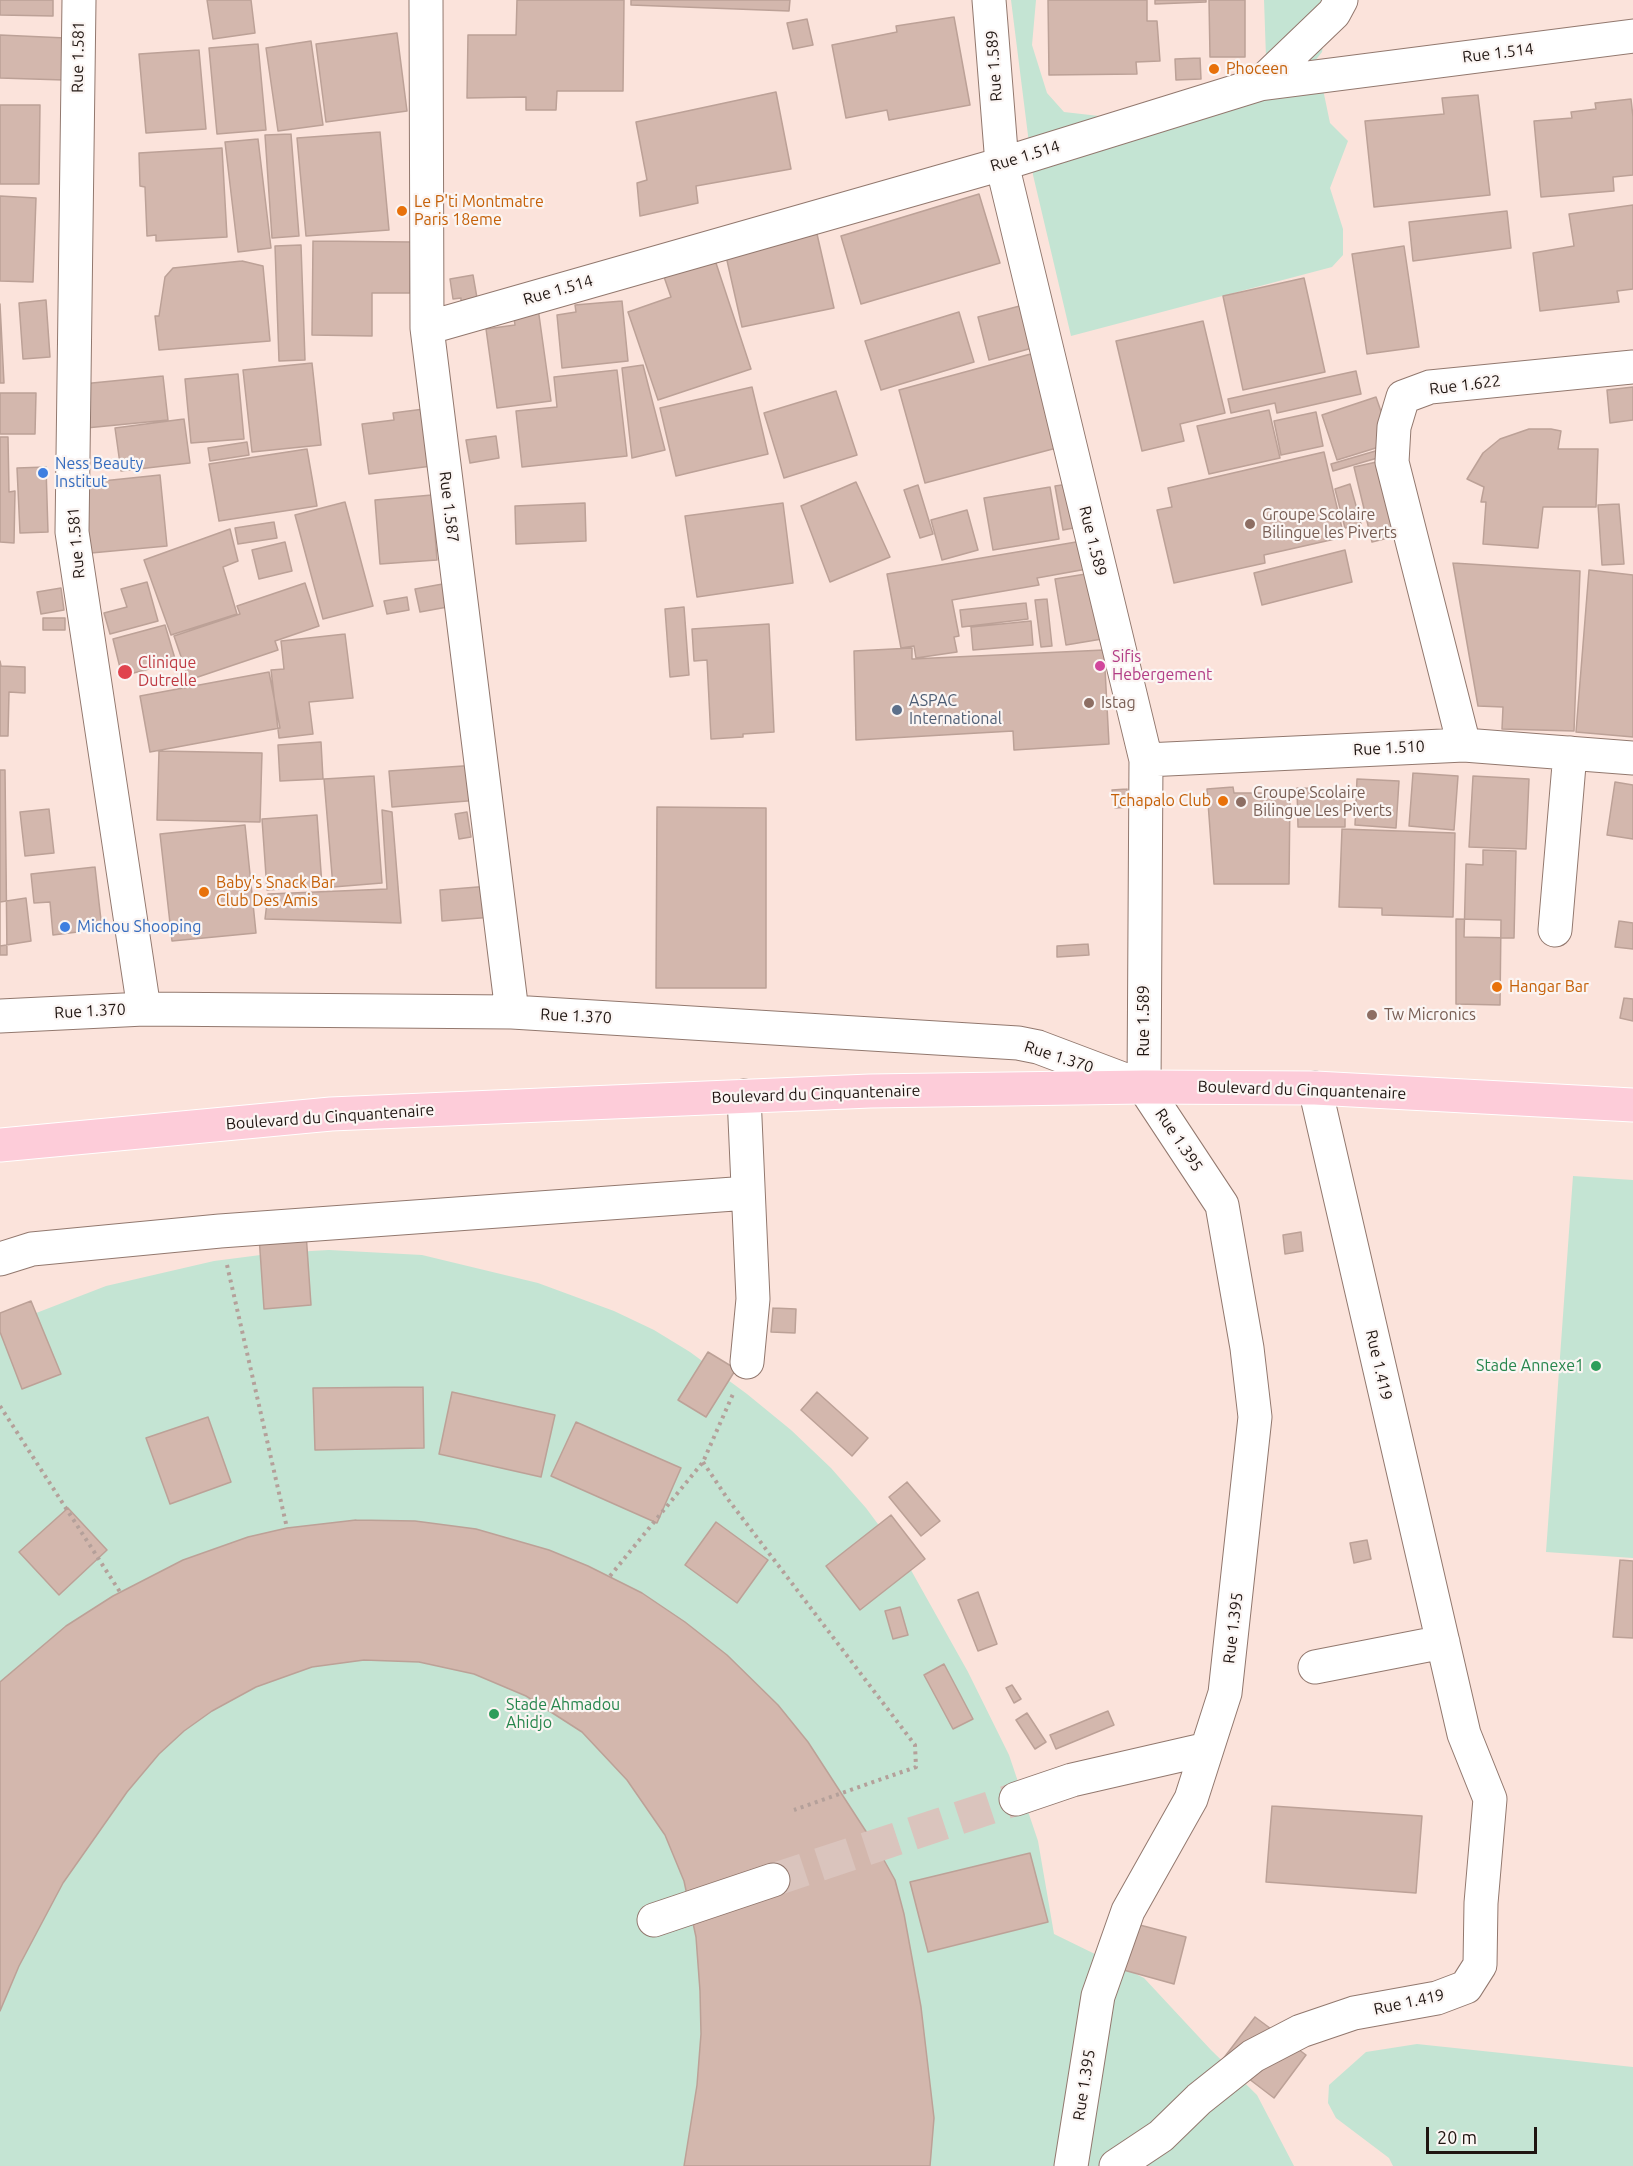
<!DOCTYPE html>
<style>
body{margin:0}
#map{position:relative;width:1633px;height:2166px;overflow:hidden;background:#fbe3db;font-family:Ubuntu,sans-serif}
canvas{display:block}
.scale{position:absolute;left:1426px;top:2127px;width:111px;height:27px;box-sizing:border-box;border:3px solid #1f1511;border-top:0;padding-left:8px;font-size:18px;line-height:21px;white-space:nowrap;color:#1f1511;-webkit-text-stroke:4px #fbf5f3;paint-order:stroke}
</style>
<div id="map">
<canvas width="1633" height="2166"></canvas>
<div class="scale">20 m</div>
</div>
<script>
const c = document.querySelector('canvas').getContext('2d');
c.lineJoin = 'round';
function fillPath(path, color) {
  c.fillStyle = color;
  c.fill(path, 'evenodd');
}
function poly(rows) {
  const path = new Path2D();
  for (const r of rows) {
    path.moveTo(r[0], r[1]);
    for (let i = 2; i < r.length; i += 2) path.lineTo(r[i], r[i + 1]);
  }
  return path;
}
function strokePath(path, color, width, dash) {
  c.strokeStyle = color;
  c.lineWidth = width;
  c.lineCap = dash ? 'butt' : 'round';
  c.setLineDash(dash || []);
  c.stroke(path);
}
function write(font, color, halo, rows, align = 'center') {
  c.font = font + ' Ubuntu,sans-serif';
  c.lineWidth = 4.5;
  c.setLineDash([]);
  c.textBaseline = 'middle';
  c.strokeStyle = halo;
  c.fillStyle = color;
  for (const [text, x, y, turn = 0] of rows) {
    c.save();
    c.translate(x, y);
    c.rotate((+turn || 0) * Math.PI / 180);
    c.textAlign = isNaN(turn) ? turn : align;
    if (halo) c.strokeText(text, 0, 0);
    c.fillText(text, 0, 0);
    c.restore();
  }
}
fillPath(poly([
 [1011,0,1036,0,1032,45,1047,93,1064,112,1099,116,1155,108,1244,80,1266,57,1264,0,1329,0,1322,52,1311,66,1319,70,1330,123,1348,141,1330,188,1343,229,1343,255,1332,267,1071,336,1033,175],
 [1573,1176,1633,1180,1633,1558,1546,1552],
 [329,1250,422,1255,538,1283,614,1311,654,1330,690,1352,747,1394,791,1430,831,1468,866,1508,907,1563,968,1672,1009,1755,1038,1841,1054,1934,1144,1978,1211,2050,1257,2095,1294,2166,0,2166,0,1327,106,1286,214,1261,276,1253],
 [1417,2044,1633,2067,1633,2166,1393,2166,1389,2158,1336,2118,1328,2103,1329,2085,1366,2052]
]), '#c4e4d3');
const building = poly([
 [0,0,53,0,53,16,0,15,0,0],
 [207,0,251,0,255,33,213,39,207,0],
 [517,0,624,0,623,91,557,91,556,110,526,110,526,97,467,98,468,35,516,35,517,0],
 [631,0,790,0,789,11,631,5,631,0],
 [1048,0,1147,0,1147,21,1157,21,1160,61,1136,62,1137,74,1049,75,1048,0],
 [1155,0,1206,0,1206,2,1155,4,1155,0],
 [1209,0,1245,0,1245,57,1210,57,1209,0],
 [954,17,970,105,889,120,887,110,846,118,832,45,897,32,896,26,954,17],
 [807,19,813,45,793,49,787,23,807,19],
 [397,33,407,111,326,122,316,44,397,33],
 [0,35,66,38,64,80,0,78,0,35],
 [311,41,323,125,278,131,266,48,311,41],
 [258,44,266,130,217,134,209,48,258,44],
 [199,50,206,129,146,133,139,54,199,50],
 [1200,58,1201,79,1176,80,1175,59,1200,58],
 [776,92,791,169,696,186,698,203,640,216,637,183,647,180,636,122,776,92],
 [1478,95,1490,195,1374,207,1365,121,1444,114,1442,98,1478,95],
 [1631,99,1633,117,1633,175,1613,177,1614,191,1541,197,1534,121,1572,118,1571,112,1596,109,1595,103,1631,99],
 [0,105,40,105,39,184,0,184,0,105],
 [380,132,389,230,306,236,297,138,380,132],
 [291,134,299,236,272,238,265,135,291,134],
 [258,139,271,248,238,252,225,142,258,139],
 [222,148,227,237,156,241,156,235,147,236,145,187,140,186,139,153,222,148],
 [979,194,1000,263,861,304,841,236,979,194],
 [0,196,36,198,33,282,0,281,0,196],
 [1633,205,1633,289,1617,291,1619,302,1540,311,1533,253,1574,246,1569,214,1633,205],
 [1507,211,1511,248,1413,261,1409,222,1507,211],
 [817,234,834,308,742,327,726,256,817,234],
 [313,241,411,242,410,293,372,293,372,336,312,335,313,241],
 [301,245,305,360,279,361,275,246,301,245],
 [1404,246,1419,347,1367,354,1352,254,1404,246],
 [713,254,751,369,658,400,628,312,671,297,662,271,713,254],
 [242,261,263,266,270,341,159,350,155,316,159,316,165,277,173,268,242,261],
 [473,275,477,298,461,301,461,298,453,299,450,279,473,275],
 [1304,278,1325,372,1243,390,1223,296,1304,278],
 [46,300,50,357,23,359,19,303,46,300],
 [622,301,628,361,562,368,557,315,576,312,575,305,622,301],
 [1031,303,1043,345,989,360,978,317,1031,303],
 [0,304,4,383,0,383,0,304],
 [538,308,551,401,497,408,486,329,515,325,513,311,538,308],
 [959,312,974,362,881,390,865,341,959,312],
 [1203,321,1225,413,1180,424,1184,441,1142,451,1116,341,1203,321],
 [1038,352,1064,446,925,483,899,390,1038,352],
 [312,363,321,445,252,452,243,370,312,363],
 [643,365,665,450,632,458,622,368,643,365],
 [617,370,627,456,522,467,516,411,557,407,554,377,617,370],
 [1356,371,1361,394,1277,413,1275,403,1231,413,1228,399,1356,371],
 [238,374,244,439,191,443,185,379,238,374],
 [163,376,168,420,86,428,82,384,163,376],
 [752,387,768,454,676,476,660,408,752,387],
 [1633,387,1633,420,1610,423,1607,390,1633,387],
 [836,391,857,455,784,478,764,413,836,391],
 [0,393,36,393,35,434,0,434,0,393],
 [1376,397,1392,443,1337,460,1322,415,1376,397],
 [424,409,432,466,369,474,362,424,394,420,393,413,424,409],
 [1269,410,1280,458,1209,474,1197,426,1269,410],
 [1316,412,1323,446,1281,455,1274,421,1316,412],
 [184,419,190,463,121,471,115,428,184,419],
 [1529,429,1551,429,1561,431,1558,449,1598,449,1596,507,1543,507,1538,548,1483,544,1486,502,1481,502,1484,487,1467,479,1483,453,1500,439,1529,429],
 [496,436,499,458,470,463,466,440,496,436],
 [0,437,8,437,9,492,15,491,14,543,0,542,0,437],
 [247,442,249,455,210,461,208,448,247,442],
 [1389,447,1391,454,1333,471,1331,464,1389,447],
 [307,449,317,506,219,521,209,464,307,449],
 [1324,452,1344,537,1264,555,1265,563,1174,583,1157,510,1172,507,1168,488,1324,452],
 [1390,459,1408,533,1372,542,1354,467,1390,459],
 [46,467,48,532,20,533,17,468,46,467],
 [160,475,167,546,91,553,83,483,160,475],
 [856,482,890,557,830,582,801,506,856,482],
 [1076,483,1084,526,1063,530,1055,486,1076,483],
 [1350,484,1361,524,1345,528,1335,489,1350,484],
 [918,485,933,534,920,538,904,490,918,485],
 [1050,487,1059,539,993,550,984,498,1050,487],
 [432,495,437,560,380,564,375,500,432,495],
 [345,502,373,606,323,619,295,515,345,502],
 [585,503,586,541,516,544,515,506,585,503],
 [783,503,793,583,697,597,685,516,783,503],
 [1619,504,1624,564,1602,565,1598,505,1619,504],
 [967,510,978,550,942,560,931,520,967,510],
 [274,522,277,538,238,544,235,528,274,522],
 [230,529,238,561,223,567,237,614,171,635,144,560,230,529],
 [1082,541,1087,569,1037,578,1039,585,952,600,959,636,954,637,957,652,916,658,914,646,901,648,887,574,1082,541],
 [285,542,292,571,259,579,252,550,285,542],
 [1345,550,1352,582,1262,605,1254,573,1345,550],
 [1453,563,1580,571,1574,731,1502,729,1503,707,1478,706,1453,563],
 [1589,570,1633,575,1633,737,1576,732,1589,570],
 [1098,572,1108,638,1066,645,1055,579,1098,572],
 [147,582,158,621,110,634,104,613,127,607,121,589,147,582],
 [305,583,319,626,275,641,278,650,189,680,174,636,240,614,237,606,305,583],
 [448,583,453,606,420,612,415,589,448,583],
 [61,588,64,610,41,614,37,592,61,588],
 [407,597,409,610,387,614,384,601,407,597],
 [1047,599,1052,646,1041,647,1035,600,1047,599],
 [1026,603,1028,619,962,627,960,610,1026,603],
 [684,607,689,675,670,677,665,609,684,607],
 [43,618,65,618,65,630,43,630,43,618],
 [1031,621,1033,645,973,650,971,627,1031,621],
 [769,624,774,732,743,734,743,737,711,739,707,660,694,661,692,629,769,624],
 [165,625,176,662,122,676,113,639,165,625],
 [345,634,353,698,309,702,313,734,279,738,271,670,284,669,281,641,345,634],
 [912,648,912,659,1104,650,1109,744,1014,750,1013,731,856,740,854,651,912,648],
 [0,661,1,666,25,667,25,693,9,692,8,736,0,736,0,661],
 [269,672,280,728,150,752,140,696,269,672],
 [321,742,323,779,280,781,278,745,321,742],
 [159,751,262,753,260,822,157,820,159,751],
 [478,765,480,800,392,807,389,771,478,765],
 [0,770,5,770,7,955,0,955,0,770],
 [1413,773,1458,776,1454,830,1409,826,1413,773],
 [374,776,382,883,333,887,324,779,374,776],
 [1473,776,1529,779,1526,849,1469,847,1473,776],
 [1357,779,1399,781,1396,828,1355,825,1357,779],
 [1615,782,1633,785,1633,839,1607,835,1615,782],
 [1233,787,1234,793,1290,793,1289,884,1214,884,1207,789,1233,787],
 [1297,788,1345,789,1345,827,1298,827,1297,788],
 [1127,789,1129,807,1115,808,1112,790,1127,789],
 [657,807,766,808,766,988,656,988,657,807],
 [49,809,54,853,25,856,20,812,49,809],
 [382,810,392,812,401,923,265,919,268,894,387,889,382,810],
 [467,812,471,837,459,839,455,814,467,812],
 [317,815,322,886,267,890,262,819,317,815],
 [245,825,256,933,172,941,160,834,245,825],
 [1342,829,1455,833,1453,917,1382,915,1382,908,1339,907,1342,829],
 [1483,850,1516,851,1514,938,1464,937,1466,864,1483,865,1483,850],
 [95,867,102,929,53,935,50,902,34,903,31,874,95,867],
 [503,885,506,916,442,921,440,890,503,885],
 [26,898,31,941,0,946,0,902,26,898],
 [1456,919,1501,920,1500,1005,1456,1004,1456,919],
 [1619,921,1633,923,1633,949,1615,947,1619,921],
 [1088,944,1089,955,1057,957,1057,946,1088,944],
 [1624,998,1633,999,1633,1021,1620,1018,1624,998],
 [1301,1232,1303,1251,1285,1254,1283,1235,1301,1232],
 [306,1233,311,1305,264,1309,259,1236,306,1233],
 [31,1301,61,1374,22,1389,0,1332,0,1313,31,1301],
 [773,1308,796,1309,795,1333,771,1332,773,1308],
 [708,1352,736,1369,706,1417,678,1400,708,1352],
 [423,1387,424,1448,315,1450,313,1388,423,1387],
 [452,1392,555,1415,541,1477,439,1454,452,1392],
 [817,1392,868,1438,852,1456,801,1410,817,1392],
 [208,1417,231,1482,170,1504,146,1438,208,1417],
 [576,1422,681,1468,657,1523,551,1476,576,1422],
 [907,1482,940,1521,921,1536,889,1497,907,1482],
 [68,1508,107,1550,59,1595,19,1552,68,1508],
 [891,1515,925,1559,860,1610,826,1566,891,1515],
 [356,1520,415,1521,476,1529,549,1550,588,1566,642,1593,685,1622,727,1655,778,1705,808,1742,880,1853,895,1880,904,1914,921,2007,934,2118,930,2166,684,2166,697,2085,701,2034,700,1991,696,1937,684,1881,665,1835,627,1780,582,1732,526,1696,474,1674,419,1662,364,1660,312,1667,256,1687,212,1711,184,1731,159,1754,127,1792,63,1883,19,1966,0,2011,0,1682,66,1626,113,1596,183,1560,248,1537,287,1528,356,1520],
 [716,1522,768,1560,737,1603,685,1565,716,1522],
 [1367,1540,1371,1559,1354,1563,1350,1543,1367,1540],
 [1620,1560,1633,1561,1633,1638,1613,1637,1620,1560],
 [978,1592,997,1644,978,1651,958,1600,978,1592],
 [900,1607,908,1635,893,1639,885,1611,900,1607],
 [944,1664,973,1719,953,1729,924,1675,944,1664],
 [1012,1685,1021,1699,1014,1703,1006,1688,1012,1685],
 [1108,1711,1114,1725,1056,1749,1050,1735,1108,1711],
 [1027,1713,1046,1742,1035,1749,1016,1720,1027,1713],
 [1272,1806,1422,1816,1416,1893,1266,1882,1272,1806],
 [1030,1853,1048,1922,928,1952,910,1882,1030,1853],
 [1132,1923,1186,1937,1174,1984,1120,1969,1132,1923],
 [1255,2017,1306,2055,1274,2098,1223,2059,1255,2017]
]);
fillPath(building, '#d3b7ad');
strokePath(building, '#bca197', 1.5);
strokePath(poly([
 [773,1880,1016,1799]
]), '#dac4bd', 33, [33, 16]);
const minor = poly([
 [79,0,72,532,144,1009],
 [426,0,427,328,512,1012],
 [989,0,1002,164,1146,760,1144,1087],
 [1260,84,1334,13,1341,0],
 [427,328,1002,164,1260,84,1633,36],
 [1464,745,1392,462,1394,427,1403,397,1430,387,1633,367],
 [1146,760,1464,745,1633,758],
 [1555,930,1570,753],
 [0,1016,144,1009,512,1012,1018,1043,1038,1047,1144,1087],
 [744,1096,753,1299,747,1362],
 [0,1259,32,1249,220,1231,748,1193],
 [1315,1667,1443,1642],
 [1016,1799,1072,1780,1207,1749],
 [654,1920,773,1880],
 [1071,2166,1098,1996,1128,1911,1191,1799,1225,1693,1255,1417,1247,1348,1222,1205,1144,1087],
 [1116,2166,1161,2136,1199,2099,1253,2056,1301,2031,1354,2013,1437,1998,1466,1987,1480,1965,1481,1903,1490,1799,1464,1734,1315,1088]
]);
const major = poly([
 [0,1145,331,1114,870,1091,1144,1087,1315,1088,1633,1105]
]);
strokePath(minor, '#92786e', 35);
strokePath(major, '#fff', 35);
strokePath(poly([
 [227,1265,287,1528],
 [0,1406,120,1592],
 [703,1462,727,1498,915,1745,916,1767,794,1810],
 [610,1576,703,1462,733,1394]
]), '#b4a09a', 4, [3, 4.5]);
strokePath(minor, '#fff', 33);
strokePath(major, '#fdccd9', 33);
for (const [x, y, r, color] of [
 [1214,69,6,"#e8710a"],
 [402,211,6,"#e8710a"],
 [43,473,6,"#3f7fe0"],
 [1250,524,6,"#8d6e63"],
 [1100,666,6,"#d1479c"],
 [125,672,8,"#e0444e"],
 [1089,703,6,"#8d6e63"],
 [897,710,6,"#5c6f8a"],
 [1223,801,6,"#e8710a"],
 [1241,802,6,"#8d6e63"],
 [204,892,6,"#e8710a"],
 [65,927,6,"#3f7fe0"],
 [1497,987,6,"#e8710a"],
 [1372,1015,6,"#8d6e63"],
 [1596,1366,6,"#2e9e5b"],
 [494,1714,6,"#2e9e5b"]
]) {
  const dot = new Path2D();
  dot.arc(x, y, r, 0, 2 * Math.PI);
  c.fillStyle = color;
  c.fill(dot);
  strokePath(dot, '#fbf5f3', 2);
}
write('16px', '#1f1511', '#fbf5f3', [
 ["Rue 1.514",1498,53,-7],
 ["Rue 1.581",78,57,-89],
 ["Rue 1.589",994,66,-94],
 ["Rue 1.514",1025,156,-17],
 ["Rue 1.514",558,290,-16],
 ["Rue 1.622",1465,385,-7],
 ["Rue 1.587",449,507,83],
 ["Rue 1.589",1093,541,76],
 ["Rue 1.581",76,543,-95],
 ["Rue 1.510",1389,748,-3],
 ["Rue 1.370",90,1011,-3],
 ["Rue 1.370",576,1016,3],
 ["Rue 1.589",1144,1021,-90],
 ["Rue 1.370",1059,1057,18],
 ["Boulevard du Cinquantenaire",1302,1090,2],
 ["Boulevard du Cinquantenaire",816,1094,-2],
 ["Boulevard du Cinquantenaire",330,1117,-4],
 ["Rue 1.395",1179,1140,56],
 ["Rue 1.419",1379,1365,77],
 ["Rue 1.395",1233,1628,-83],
 ["Rue 1.419",1409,2002,-12],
 ["Rue 1.395",1084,2085,-81]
]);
write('16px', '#c56008', '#fbf5f3', [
 ["Phoceen",1226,69],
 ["Le P'ti Montmatre",414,202],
 ["Paris 18eme",414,220],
 ["Tchapalo Club",1211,801,"right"],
 ["Baby's Snack Bar",216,883],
 ["Club Des Amis",216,901],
 ["Hangar Bar",1509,987]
], 'left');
write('16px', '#366cbe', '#fbf5f3', [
 ["Ness Beauty",55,464],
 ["Institut",55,482],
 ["Michou Shooping",77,927]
], 'left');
write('16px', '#785e54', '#fbf5f3', [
 ["Groupe Scolaire",1262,515],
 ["Bilingue les Piverts",1262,533],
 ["Istag",1101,703],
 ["Croupe Scolaire",1253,793],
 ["Bilingue Les Piverts",1253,811],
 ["Tw Micronics",1384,1015]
], 'left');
write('16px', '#b23c85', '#fbf5f3', [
 ["Sifis",1112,657],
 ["Hebergement",1112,675]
], 'left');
write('16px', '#be3a42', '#fbf5f3', [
 ["Clinique",138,663],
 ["Dutrelle",138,681]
], 'left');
write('16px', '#4e5e75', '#fbf5f3', [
 ["ASPAC",909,701],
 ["International",909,719]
], 'left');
write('16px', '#27864d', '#fbf5f3', [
 ["Stade Annexe1",1584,1366],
 ["Stade Ahmadou",506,1705,"left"],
 ["Ahidjo",506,1723,"left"]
], 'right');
</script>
